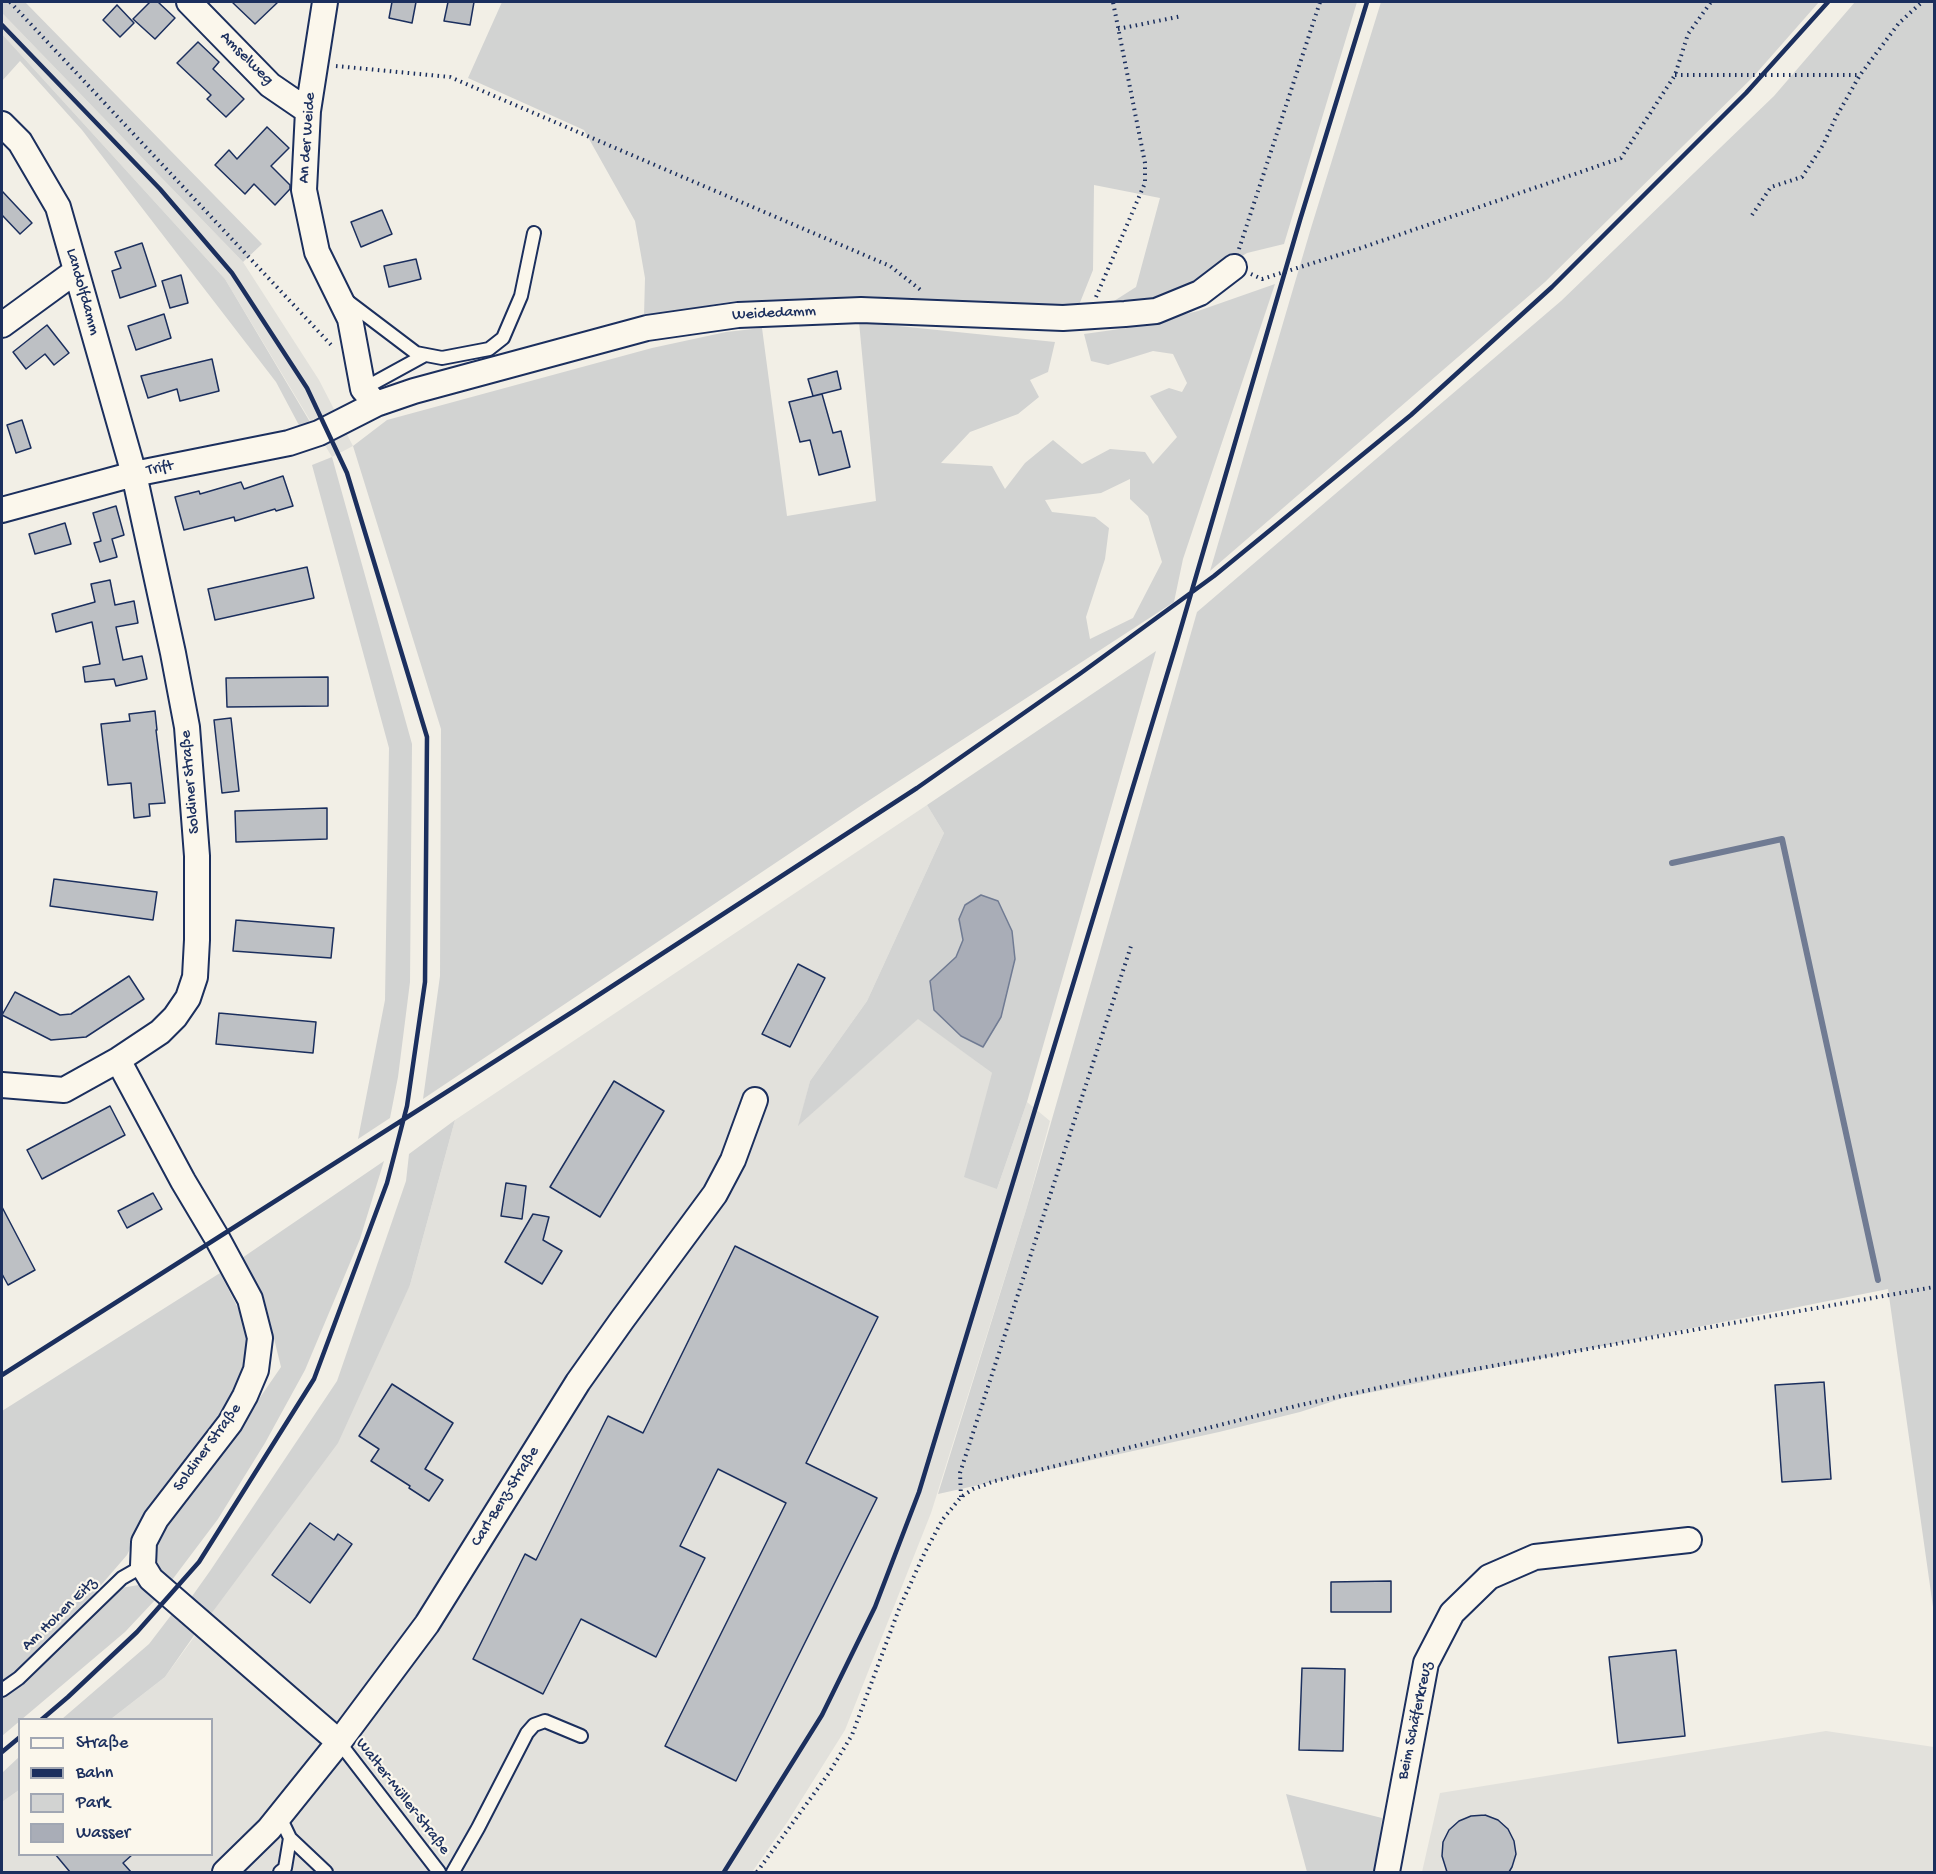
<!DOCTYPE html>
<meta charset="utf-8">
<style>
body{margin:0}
#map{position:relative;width:1936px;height:1874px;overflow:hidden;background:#f2efe6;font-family:"Gochi Hand",sans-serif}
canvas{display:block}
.frame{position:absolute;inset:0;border:3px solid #1b2f5e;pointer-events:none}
.legend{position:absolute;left:18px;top:1718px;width:195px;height:138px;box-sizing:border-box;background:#fbf7ec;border:2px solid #a1a7b3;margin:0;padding:8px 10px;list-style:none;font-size:18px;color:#1b2f5e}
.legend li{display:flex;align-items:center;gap:12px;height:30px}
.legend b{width:30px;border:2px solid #a1a7b3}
</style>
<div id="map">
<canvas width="1936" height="1874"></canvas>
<div class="frame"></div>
<ul class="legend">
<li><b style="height:8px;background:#fbf7ec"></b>Straße</li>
<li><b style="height:8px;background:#1b2f5e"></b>Bahn</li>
<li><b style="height:16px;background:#d2d3d2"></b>Park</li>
<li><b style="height:16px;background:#a9adb7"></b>Wasser</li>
</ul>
</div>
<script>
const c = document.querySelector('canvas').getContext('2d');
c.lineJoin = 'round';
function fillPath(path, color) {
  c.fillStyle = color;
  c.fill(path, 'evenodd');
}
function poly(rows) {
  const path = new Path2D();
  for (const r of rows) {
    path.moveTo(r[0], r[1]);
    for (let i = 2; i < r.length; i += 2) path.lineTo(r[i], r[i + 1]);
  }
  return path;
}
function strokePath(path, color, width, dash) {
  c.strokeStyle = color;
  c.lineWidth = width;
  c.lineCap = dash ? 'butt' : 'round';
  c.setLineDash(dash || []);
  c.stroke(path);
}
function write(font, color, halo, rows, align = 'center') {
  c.font = font + ' "Gochi Hand",sans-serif';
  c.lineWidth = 4.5;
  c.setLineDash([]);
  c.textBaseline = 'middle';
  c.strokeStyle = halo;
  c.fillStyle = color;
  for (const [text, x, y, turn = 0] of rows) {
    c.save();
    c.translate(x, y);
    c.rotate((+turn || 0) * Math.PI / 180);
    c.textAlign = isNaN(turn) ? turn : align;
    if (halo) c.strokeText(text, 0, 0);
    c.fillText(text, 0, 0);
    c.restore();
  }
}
fillPath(poly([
 [2,13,243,262,319,380,353,446,332,457,225,279,2,34],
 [927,805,944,833,867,1001,810,1081,799,1125,918,1018,992,1073,997,1189,1027,1102,1050,1121,1026,1210,931,1513,845,1730,788,1821,752,1872,2,1872,2,1802,19,1790,20,1854,212,1854,212,1720,111,1719,165,1677,208,1618,410,1285,455,1120],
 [1826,1731,1934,1747,1934,1872,1422,1872,1440,1793]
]), '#e2e1dc');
fillPath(poly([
 [2,2,25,2,262,244,243,262,2,13],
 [502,2,1357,2,1284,244,1247,253,1190,288,1157,302,1113,310,1114,301,1136,287,1160,198,1094,185,1093,270,1077,310,865,296,735,301,644,316,645,278,635,221,584,130,468,78],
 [1381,2,1819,2,1753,77,1545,282,1210,571,1311,228],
 [1855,2,1934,2,1934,1614,1888,1289,1343,1398,1300,1412,1219,1432,938,1494,1026,1210,1197,612,1561,301,1774,96],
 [2,34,225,279,313,427,301,429,276,382,82,130,20,61,2,81],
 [1275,284,1183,559,1174,602,862,805,423,1099,440,976,441,729,353,446,387,420,652,348,726,332,762,328,787,516,876,501,859,322,1055,342,1048,372,1030,380,1039,397,1018,414,970,432,941,463,992,466,1005,489,1025,463,1053,440,1082,464,1110,449,1145,452,1153,464,1177,437,1150,396,1169,388,1182,392,1187,383,1173,354,1153,351,1108,365,1091,361,1084,334,1127,328,1198,311],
 [1130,479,1130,499,1148,516,1162,562,1133,618,1090,639,1086,617,1105,559,1109,528,1095,517,1052,512,1045,500,1101,493],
 [332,457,412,744,410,982,398,1077,390,1118,358,1139,385,1000,389,748,312,465],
 [1156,651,1027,1102,997,1189,964,1177,992,1073,918,1019,798,1126,810,1081,867,1001,944,833,927,805],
 [455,1120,410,1285,338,1443,208,1618,188,1602,210,1571,337,1381,406,1181,409,1154],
 [384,1161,360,1239,305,1370,265,1443,218,1519,169,1584,157,1570,155,1549,168,1523,241,1425,281,1367,263,1294,242,1258],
 [220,1273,240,1312,248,1346,240,1383,223,1418,149,1510,127,1555,52,1642,2,1684,2,1411],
 [139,1585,156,1599,125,1632,2,1736,2,1696,23,1682,120,1588],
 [172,1614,195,1634,165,1677,111,1719,62,1719,149,1644],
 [19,1757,19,1790,2,1802,2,1773],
 [1286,1794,1382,1818,1376,1872,1307,1872]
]), '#d2d3d2');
const water = poly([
 [981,895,998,901,1012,931,1015,959,1001,1017,983,1047,961,1036,934,1010,930,981,956,957,963,940,959,919,965,905,981,895]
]);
fillPath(water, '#a9adb7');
strokePath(water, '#707b93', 1.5);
strokePath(poly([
 [1672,863,1782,839,1878,1280]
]), '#707b93', 6);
const building = poly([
 [150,2,158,2,175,18,155,39,133,19,150,2],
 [232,2,278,2,255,24,232,2],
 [392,2,416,2,412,23,389,18,392,2],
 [448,2,474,2,470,25,444,21,448,2],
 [117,5,134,23,120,37,103,20,117,5],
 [198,42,219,62,213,69,244,99,226,117,207,99,211,95,177,63,198,42],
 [267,127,289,148,271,166,290,185,290,189,275,205,254,184,245,194,215,165,229,150,237,159,267,127],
 [2,191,32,223,20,234,2,215,2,191],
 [382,210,392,234,361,247,351,222,382,210],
 [142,243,156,286,120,298,112,271,121,268,115,252,142,243],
 [416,259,421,279,389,287,384,266,416,259],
 [181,275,188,303,170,308,162,281,181,275],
 [164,314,171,338,136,350,128,326,164,314],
 [47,325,69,353,54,365,45,354,26,369,13,352,47,325],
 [212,359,219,391,180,401,177,389,148,398,141,376,212,359],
 [837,371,841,389,813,396,808,379,837,371],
 [822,394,833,433,841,431,850,467,819,475,810,440,800,442,789,402,822,394],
 [22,420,31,448,16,453,7,425,22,420],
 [283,476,293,506,276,511,275,509,235,521,234,517,184,530,175,497,199,491,200,494,241,482,244,489,283,476],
 [116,506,124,535,112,539,117,557,100,562,94,543,101,541,93,513,116,506],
 [65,523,71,544,35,554,29,534,65,523],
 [307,567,314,598,215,620,208,589,307,567],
 [110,580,115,605,134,601,138,623,116,627,123,660,142,656,147,679,116,686,114,679,85,682,83,667,100,664,92,622,56,632,52,614,95,602,91,584,110,580],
 [328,677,328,706,227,707,226,678,328,677],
 [155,711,157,730,156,730,165,803,149,804,150,816,134,818,131,783,108,785,101,724,130,721,129,714,155,711],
 [231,718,239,791,222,793,214,720,231,718],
 [327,808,327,839,236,842,235,811,327,808],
 [54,879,157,892,153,920,50,906,54,879],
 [236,920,334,928,331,958,233,951,236,920],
 [798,964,825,978,790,1047,762,1034,798,964],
 [129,976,144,999,86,1037,51,1040,2,1015,15,992,60,1015,71,1014,129,976],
 [219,1013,316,1022,313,1053,216,1044,219,1013],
 [614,1081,664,1111,600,1217,550,1187,614,1081],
 [110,1106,125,1135,42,1179,27,1150,110,1106],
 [506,1183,526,1186,522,1219,501,1216,506,1183],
 [153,1193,162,1209,127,1228,118,1211,153,1193],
 [2,1207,35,1270,8,1285,2,1274,2,1207],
 [533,1214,549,1217,543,1240,562,1251,542,1284,505,1262,533,1214],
 [735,1246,878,1317,806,1463,877,1498,736,1781,665,1746,786,1503,718,1469,680,1546,705,1558,656,1657,581,1619,543,1694,473,1659,525,1554,536,1560,608,1416,643,1433,735,1246],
 [1824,1382,1831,1479,1782,1482,1775,1385,1824,1382],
 [392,1384,453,1423,425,1469,443,1480,429,1501,409,1488,410,1486,371,1461,379,1449,359,1436,392,1384],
 [310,1523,334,1540,338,1534,352,1544,310,1603,272,1575,310,1523],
 [1391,1581,1391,1612,1331,1612,1331,1582,1391,1581],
 [1676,1650,1685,1736,1618,1743,1609,1657,1676,1650],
 [1302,1668,1345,1669,1343,1751,1299,1750,1302,1668],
 [1485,1815,1498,1820,1508,1829,1514,1841,1516,1854,1512,1867,1509,1872,1447,1872,1442,1856,1443,1842,1449,1830,1459,1821,1471,1816,1485,1815],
 [55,1854,133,1854,123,1863,131,1872,70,1872,55,1854]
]);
fillPath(building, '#bdc0c4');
strokePath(building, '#1b2f5e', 1.5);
const service = poly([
 [346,300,416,353,442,358,489,349,503,338,521,296,534,233],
 [363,389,425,355],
 [2,1690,19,1678,122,1578,143,1566],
 [339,1742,439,1872],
 [279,1815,290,1838,285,1868,280,1872],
 [290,1838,326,1872],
 [453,1872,478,1828,527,1733,534,1725,545,1721,581,1736]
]);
const minor = poly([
 [189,2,270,85,308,111],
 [325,2,308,111,304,190,317,252,350,319,363,389,376,404],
 [2,124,20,142,58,207,134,474,173,653,187,727,197,856,197,940,195,977,188,998,175,1017,160,1032,118,1060,64,1090,2,1085],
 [2,325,76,271],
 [2,510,134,474,289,443,319,433,376,404,414,391,647,328,738,315,861,310,1063,318,1125,314,1156,311,1200,293,1234,267],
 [118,1060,183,1181,217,1238,250,1299,260,1338,256,1370,245,1396,230,1423,156,1519,144,1542,143,1566,151,1579,339,1742],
 [225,1872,269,1829,339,1742,427,1624,578,1382,622,1320,715,1194,733,1160,755,1100],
 [1387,1872,1426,1663,1452,1613,1489,1577,1535,1557,1689,1540]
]);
strokePath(service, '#1b2f5e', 16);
strokePath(minor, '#1b2f5e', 28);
strokePath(poly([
 [10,2,333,347],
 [1118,29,1182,16],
 [336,66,450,77,890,266,922,291],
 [1675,75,1859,75],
 [1752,215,1771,187,1802,177,1823,145,1836,117,1860,75,1899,23,1922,2],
 [1239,249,1320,2],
 [1251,274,1262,279,1361,248,1621,158,1675,75,1688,34,1711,2],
 [1096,297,1145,183,1145,163,1113,2],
 [961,1497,960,1473,1131,946],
 [757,1872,829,1773,852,1735,899,1609,925,1552,943,1519,961,1497,973,1489,995,1481,1296,1406,1414,1380,1934,1287]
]), '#1b2f5e', 4, [1.5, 4.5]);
strokePath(service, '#fbf7ec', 12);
strokePath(minor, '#fbf7ec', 24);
strokePath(poly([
 [2,25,160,189,232,273,307,388,347,473,427,737,425,982,407,1106,387,1183,314,1379,199,1562,137,1632,68,1697,41,1720],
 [2,1375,577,1009,917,788,1081,673,1214,576,1411,415,1552,287,1746,93,1828,2],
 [2,1752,20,1737],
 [724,1872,822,1715,875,1607,919,1492,1176,645,1300,220,1367,2]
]), '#1b2f5e', 4.5);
write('16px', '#1b2f5e', '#fbf7ec', [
 ["Amselweg",246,59,45],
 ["An der Weide",308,138,-86],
 ["Landolfdamm",82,292,74],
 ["Weidedamm",774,314,-3],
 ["Trift",160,469,-11],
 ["Soldiner Straße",191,782,-95],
 ["Soldiner Straße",208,1448,-54],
 ["Carl-Benz-Straße",506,1497,-58],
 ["Am Hohen Eitz",60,1615,-44],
 ["Beim Schäferkreuz",1416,1721,-78],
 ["Walter-Müller-Straße",402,1797,52]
]);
</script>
